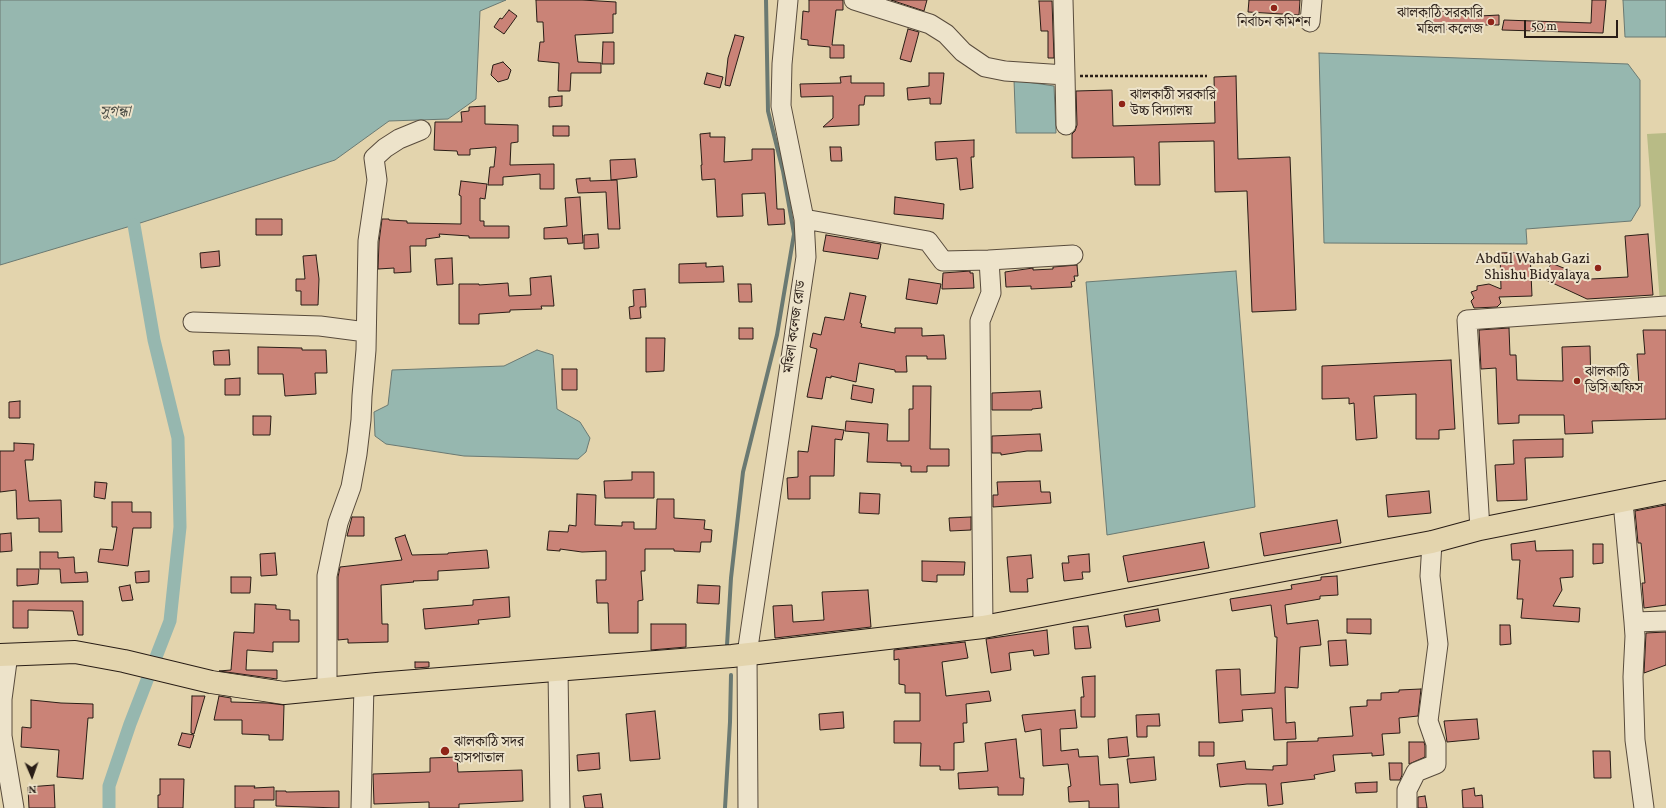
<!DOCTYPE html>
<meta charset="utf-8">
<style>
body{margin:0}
#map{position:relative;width:1666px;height:808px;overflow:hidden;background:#e3d4ad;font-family:Vollkorn,serif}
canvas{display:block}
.north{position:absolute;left:12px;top:756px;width:40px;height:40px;-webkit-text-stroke:3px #ede3ca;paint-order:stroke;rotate:178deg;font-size:11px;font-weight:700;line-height:16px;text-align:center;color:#291d16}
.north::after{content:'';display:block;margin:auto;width:14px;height:18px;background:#291d16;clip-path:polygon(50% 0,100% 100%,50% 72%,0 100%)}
.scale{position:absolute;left:1524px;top:20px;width:94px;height:18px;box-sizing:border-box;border:2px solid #291d16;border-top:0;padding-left:5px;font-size:12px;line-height:14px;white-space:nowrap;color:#291d16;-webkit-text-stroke:3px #ede3ca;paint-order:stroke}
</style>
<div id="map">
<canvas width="1666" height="808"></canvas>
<div class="north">N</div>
<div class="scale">50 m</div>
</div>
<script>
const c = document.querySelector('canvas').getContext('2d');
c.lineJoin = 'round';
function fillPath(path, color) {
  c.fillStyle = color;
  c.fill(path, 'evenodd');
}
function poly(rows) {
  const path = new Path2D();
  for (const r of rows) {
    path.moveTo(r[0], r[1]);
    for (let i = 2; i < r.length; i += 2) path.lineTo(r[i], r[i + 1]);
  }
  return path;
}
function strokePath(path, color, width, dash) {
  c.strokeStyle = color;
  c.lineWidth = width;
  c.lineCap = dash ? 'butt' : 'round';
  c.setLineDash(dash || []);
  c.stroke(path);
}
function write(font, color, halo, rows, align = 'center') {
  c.font = font + ' Vollkorn,"Noto Serif Bengali",serif';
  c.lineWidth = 4;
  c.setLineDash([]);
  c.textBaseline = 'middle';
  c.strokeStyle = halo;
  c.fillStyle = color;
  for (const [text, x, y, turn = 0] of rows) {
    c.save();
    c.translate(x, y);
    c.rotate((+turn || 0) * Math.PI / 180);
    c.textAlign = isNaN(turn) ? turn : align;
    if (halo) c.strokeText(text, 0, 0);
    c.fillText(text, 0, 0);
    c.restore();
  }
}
fillPath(poly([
 [1666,133,1666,306,1660,303,1647,134]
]), '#b8bb86');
const water = poly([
 [0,0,506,0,480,11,476,99,448,119,389,121,335,160,134,225,0,265,0,0],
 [1623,0,1666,0,1666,37,1625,37,1623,0],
 [1319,53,1628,64,1640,80,1640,206,1631,221,1526,229,1527,244,1324,243,1319,53],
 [1014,80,1054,86,1056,133,1016,133,1014,80],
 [1236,271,1255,507,1107,535,1086,282,1236,271],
 [537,350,553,355,557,409,580,422,590,438,586,452,578,459,464,456,386,444,375,436,374,412,388,405,392,370,504,366,537,350]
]);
fillPath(water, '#96b7af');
strokePath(water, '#6a7972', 1);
strokePath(poly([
 [727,645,731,578,743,472,777,335,794,234,783,171,768,111,766,0],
 [725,808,730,722,731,675]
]), '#6a7972', 4);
strokePath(poly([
 [109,808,109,786,130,724,170,621,180,527,178,438,154,340,134,225]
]), '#96b7af', 13);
const building = poly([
 [536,0,582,0,616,2,616,14,613,14,613,33,575,35,578,62,601,63,601,73,571,73,570,91,558,91,559,63,538,61,540,42,544,42,543,22,537,22,536,0],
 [809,0,843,0,843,10,836,10,832,45,844,45,844,58,830,58,830,47,808,45,808,40,801,39,803,11,809,12,809,0],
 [891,0,927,0,924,11,891,0],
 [1249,0,1300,0,1299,15,1248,12,1249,0],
 [1592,0,1606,0,1603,33,1502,30,1504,20,1591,23,1592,0],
 [1039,1,1052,1,1054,58,1048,58,1048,31,1041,31,1039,1],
 [509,10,517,16,504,34,494,27,500,18,502,19,509,10],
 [1428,10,1480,14,1480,16,1499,15,1499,25,1480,25,1479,32,1426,28,1428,10],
 [908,29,919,32,911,62,900,59,908,29],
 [735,35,744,37,730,86,725,85,728,58,735,35],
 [603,42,614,42,614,64,602,64,603,42],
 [503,62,511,70,508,79,498,82,491,75,493,65,503,62],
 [707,73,723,77,720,88,704,84,707,73],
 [929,73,944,73,941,104,930,104,930,98,908,100,907,88,929,86,929,73],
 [851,76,851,83,884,83,884,96,865,96,864,105,859,105,859,125,823,127,833,118,833,96,801,97,800,84,841,83,840,77,851,76],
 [1236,76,1238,159,1290,157,1296,310,1252,312,1247,191,1215,192,1214,141,1159,142,1160,185,1135,185,1134,157,1072,158,1072,134,1075,131,1077,125,1076,91,1112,90,1113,126,1215,123,1214,77,1236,76],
 [562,96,562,106,549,107,549,97,562,96],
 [485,106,485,124,518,125,518,142,511,143,510,165,554,164,554,189,540,189,540,174,503,177,503,185,488,185,490,167,494,167,496,147,470,149,470,155,458,155,457,151,434,150,435,122,462,122,461,112,469,111,469,107,485,106],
 [553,126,569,126,569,136,553,136,553,126],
 [710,133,710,137,725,137,724,162,752,160,752,149,774,149,777,209,784,209,785,224,768,225,765,193,742,194,743,216,717,217,715,179,702,180,701,165,702,165,700,134,710,133],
 [974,140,974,157,971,157,973,188,960,190,957,158,936,160,935,142,974,140],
 [830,147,841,147,842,161,831,161,830,147],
 [635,159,637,177,611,180,610,160,635,159],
 [590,178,590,181,617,180,620,229,608,229,606,192,578,193,576,179,590,178],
 [461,181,487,184,485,199,480,198,480,221,484,221,484,226,509,226,509,238,469,238,469,236,439,234,440,237,426,239,426,246,410,246,411,272,394,273,394,268,378,269,379,242,382,219,389,219,389,220,407,221,407,223,461,224,461,196,459,195,461,181],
 [580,197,583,243,568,244,567,238,544,239,544,228,567,226,565,198,580,197],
 [895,197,944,204,943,219,894,214,895,197],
 [256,219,282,219,282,235,256,235,256,219],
 [598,234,599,248,584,249,584,235,598,234],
 [1648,234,1653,295,1587,299,1544,279,1551,263,1591,279,1628,277,1625,236,1648,234],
 [826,235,881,244,878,259,823,251,826,235],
 [219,251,220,266,201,268,200,253,219,251],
 [1530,252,1532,296,1499,297,1501,303,1497,307,1474,308,1471,301,1474,298,1471,292,1477,290,1477,286,1489,284,1501,289,1500,253,1530,252],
 [316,255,319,279,318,305,301,305,301,291,296,291,296,279,305,279,303,256,316,255],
 [452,258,453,284,437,285,435,259,452,258],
 [706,263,706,267,723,266,724,282,679,283,679,264,706,263],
 [1077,265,1078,276,1074,276,1075,281,1071,282,1072,287,1031,289,1031,286,1006,287,1005,272,1033,268,1033,270,1053,269,1053,267,1077,265],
 [970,271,970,273,973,273,974,288,942,289,943,273,970,271],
 [551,276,554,306,541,306,542,309,510,310,510,312,479,314,479,324,459,324,459,284,479,284,479,285,508,283,509,296,531,295,530,278,551,276],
 [909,279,941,284,937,304,906,299,909,279],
 [738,284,751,284,752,302,739,302,738,284],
 [645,289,646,307,640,307,641,318,630,319,629,307,634,306,633,290,645,289],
 [850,293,866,296,860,323,862,324,861,327,895,333,895,328,922,328,922,336,944,335,946,359,927,359,927,356,906,356,907,372,895,372,895,370,859,363,856,382,831,376,831,378,826,377,822,399,807,397,817,349,810,347,813,333,821,335,825,317,844,320,850,293],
 [739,328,753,328,753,339,739,339,739,328],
 [1509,328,1510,355,1516,355,1517,380,1563,381,1562,347,1590,346,1591,388,1639,385,1637,354,1645,354,1643,330,1666,330,1666,419,1592,421,1593,433,1565,434,1564,415,1519,415,1519,423,1498,424,1496,368,1481,369,1479,330,1509,328],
 [646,338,665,338,664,371,646,372,646,338],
 [258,347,302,348,302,350,326,350,327,373,315,373,316,394,285,396,283,374,258,374,258,347],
 [229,350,230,365,214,365,213,351,229,350],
 [1451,360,1455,429,1439,430,1439,439,1416,439,1416,394,1374,396,1377,438,1356,440,1354,403,1349,404,1349,398,1322,399,1322,366,1451,360],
 [562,369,577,369,577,390,562,390,562,369],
 [240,378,240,395,225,395,225,379,240,378],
 [853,385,874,389,872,403,851,399,853,385],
 [913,386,931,386,930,449,949,449,949,466,927,466,927,472,911,472,911,466,901,466,901,463,867,462,869,433,845,431,846,421,888,424,887,441,909,441,909,409,913,409,913,386],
 [1040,391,1042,408,1032,409,1032,410,992,410,992,393,1040,391],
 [20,401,20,418,9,418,9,402,20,401],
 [253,416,271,416,270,435,253,435,253,416],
 [812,426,844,430,842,440,835,439,834,476,810,476,810,499,788,499,787,478,798,477,798,451,808,452,812,426],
 [1040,434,1042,451,1027,451,1001,455,1001,453,992,453,992,436,1040,434],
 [1563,439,1563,457,1525,458,1527,500,1497,501,1495,465,1514,464,1513,440,1563,439],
 [14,443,34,444,33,460,25,460,29,501,61,500,62,532,39,532,39,518,17,519,16,490,0,492,0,451,14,451,14,443],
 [632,472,654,472,654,498,605,498,604,481,632,480,632,472],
 [1040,481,1041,492,1050,492,1051,503,993,507,993,495,998,495,997,482,1040,481],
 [95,482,107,483,105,499,94,497,95,482],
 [1429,491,1431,513,1388,517,1386,495,1429,491],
 [860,493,880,494,879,514,859,513,860,493],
 [577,494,596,495,595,525,622,526,622,522,634,522,634,529,656,529,657,499,674,499,674,518,705,520,704,529,712,530,711,542,701,542,700,552,674,551,674,549,645,549,645,571,641,571,643,600,638,601,638,633,609,633,608,603,597,603,596,580,606,580,606,551,582,552,560,549,560,551,547,550,549,531,568,532,569,525,576,526,577,494],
 [112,502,132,502,132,512,151,512,151,528,133,528,128,566,98,562,100,549,113,550,117,527,112,527,112,502],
 [1666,505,1666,605,1644,608,1642,583,1645,583,1641,543,1638,543,1635,511,1666,505],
 [352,517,364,517,364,536,347,536,352,517],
 [971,517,971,530,950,531,949,518,971,517],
 [1337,520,1341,543,1264,556,1260,533,1337,520],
 [11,533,12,551,0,552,0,534,11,533],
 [405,535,412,555,448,554,448,553,487,550,489,568,438,571,438,580,413,581,414,582,381,585,382,624,388,624,388,642,348,643,348,639,338,640,338,577,340,567,402,560,395,538,405,535],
 [1535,541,1536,551,1573,550,1573,577,1560,578,1562,590,1553,606,1580,608,1579,622,1521,618,1523,599,1517,599,1520,560,1512,560,1511,544,1535,541],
 [1204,542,1209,568,1128,582,1123,556,1204,542],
 [1593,544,1603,544,1603,563,1593,564,1593,544],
 [40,552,58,552,58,558,74,557,75,573,87,572,88,582,61,583,60,569,40,569,40,552],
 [275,553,277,575,261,576,260,554,275,553],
 [1089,554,1090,572,1082,572,1083,579,1064,581,1062,563,1069,563,1068,556,1089,554],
 [1031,555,1033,578,1027,579,1028,592,1010,592,1007,557,1031,555],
 [922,561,965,562,964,575,937,575,937,582,922,581,922,561],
 [17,569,39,569,38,584,17,586,17,569],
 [149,571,149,582,136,583,135,572,149,571],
 [1337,576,1338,595,1320,596,1320,599,1285,605,1287,624,1318,620,1321,645,1300,647,1298,688,1285,687,1286,723,1295,722,1296,739,1274,740,1272,708,1242,710,1243,721,1219,723,1216,670,1240,669,1241,695,1275,693,1277,637,1275,637,1271,605,1232,611,1230,599,1292,589,1291,585,1321,580,1321,577,1337,576],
 [231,577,251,577,250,593,231,593,231,577],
 [130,585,133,600,122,601,119,587,130,585],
 [698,585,720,586,719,604,697,603,698,585],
 [868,590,871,627,775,638,773,606,792,605,793,622,824,620,822,592,868,590],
 [509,597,510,617,478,620,479,624,425,629,423,609,473,605,473,600,509,597],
 [13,601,83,601,83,635,78,635,73,611,28,610,28,628,13,628,13,601],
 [255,604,276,605,276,609,290,610,290,620,299,620,299,642,273,642,273,652,247,650,246,670,277,670,277,679,219,671,231,670,234,632,254,633,255,604],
 [1158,609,1160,621,1126,627,1124,615,1158,609],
 [1347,619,1371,619,1371,634,1347,633,1347,619],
 [651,624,686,624,686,647,651,650,651,624],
 [1500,625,1510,625,1511,644,1500,645,1500,625],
 [1088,626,1091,648,1075,649,1073,627,1088,626],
 [1047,630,1049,654,1034,656,1033,650,1009,653,1011,670,991,673,986,639,1047,630],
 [1666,632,1666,665,1644,673,1646,633,1666,632],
 [1346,640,1348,665,1330,666,1328,641,1346,640],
 [965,642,968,658,942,662,946,696,989,691,991,701,966,704,967,723,963,723,964,742,954,743,954,770,940,770,940,766,920,766,921,743,894,743,894,721,920,721,920,693,905,693,905,685,899,684,899,659,894,660,894,650,965,642],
 [415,662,429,662,429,667,415,668,415,662],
 [1095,676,1095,717,1081,717,1081,697,1084,697,1082,677,1095,676],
 [1421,689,1418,716,1399,718,1400,733,1382,734,1384,755,1372,756,1372,753,1333,755,1335,771,1314,775,1315,779,1281,783,1283,804,1268,806,1266,784,1247,784,1220,787,1217,764,1245,761,1246,769,1273,770,1273,766,1287,765,1287,742,1318,741,1318,738,1353,736,1350,707,1367,706,1367,700,1381,700,1381,693,1399,692,1399,690,1421,689],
 [192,696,205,696,194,734,191,733,192,696],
 [219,696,231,698,231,702,268,703,284,705,283,740,269,740,269,735,242,734,242,720,214,720,219,696],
 [31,700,61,703,93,704,93,718,88,718,83,779,57,777,59,750,21,747,22,727,31,728,31,700],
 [1075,710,1077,728,1060,729,1061,751,1078,749,1079,757,1098,756,1100,785,1118,784,1119,808,1089,808,1089,801,1069,802,1068,787,1071,786,1068,764,1043,766,1041,729,1025,732,1022,715,1075,710],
 [655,711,660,759,630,761,626,714,655,711],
 [843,712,844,728,820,730,819,714,843,712],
 [1159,714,1160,726,1147,726,1147,737,1137,737,1136,715,1159,714],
 [1477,719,1479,739,1447,742,1444,721,1477,719],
 [182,733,194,735,190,748,178,745,182,733],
 [1127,737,1129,756,1109,758,1108,739,1127,737],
 [1016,739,1020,778,1024,778,1023,795,998,795,998,787,959,789,958,773,988,771,985,743,1016,739],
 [1199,742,1214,742,1214,756,1199,756,1199,742],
 [1409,742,1424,742,1425,746,1425,757,1409,764,1409,742],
 [1593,751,1610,751,1611,778,1594,778,1593,751],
 [599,753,600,769,578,771,577,755,599,753],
 [457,757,458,772,522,770,523,801,459,804,459,808,429,808,429,802,374,804,373,774,430,772,430,758,457,757],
 [1154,757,1156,780,1130,783,1127,759,1154,757],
 [1389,763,1402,763,1402,775,1400,780,1390,780,1389,763],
 [160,779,184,779,183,808,158,808,158,795,160,795,160,779],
 [1377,782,1377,792,1356,793,1355,783,1377,782],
 [54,785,55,808,29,808,28,787,54,785],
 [235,786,255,786,254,788,274,787,274,800,254,800,254,808,235,808,235,786],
 [1474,788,1475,796,1482,795,1483,808,1463,808,1462,790,1474,788],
 [276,791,286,791,286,792,339,791,339,808,276,806,276,791],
 [601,794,603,808,585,808,583,796,601,794],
 [1425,796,1427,808,1418,808,1418,797,1425,796]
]);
fillPath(building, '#ca8377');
strokePath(building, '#291d16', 1);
const minor = poly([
 [854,0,930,24,946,34,963,52,985,67,1005,71,1065,75,1063,0],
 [1310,22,1312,0],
 [1065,75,1066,125],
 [804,219,928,241,943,261,989,260],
 [193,322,320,326,366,332],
 [1623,502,1634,622,1666,621],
 [1480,529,1467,320,1666,306],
 [1634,622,1635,636,1633,677,1635,740,1644,808],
 [983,627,980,321,991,293,989,260,1073,255],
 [8,654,2,699,2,736,14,808],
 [558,670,560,808],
 [327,689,327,576,338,523,351,487,357,454,361,420,362,396,366,350,368,241,377,180,374,158,385,148,399,139,421,130],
 [361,808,364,685],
 [748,808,747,654,806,257,804,219,781,106,782,64,788,0],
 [1407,808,1407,790,1416,772,1436,764,1436,744,1428,721,1438,644,1430,576,1432,542]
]);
const major = poly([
 [0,655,75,652,124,661,211,682,284,693,377,684,732,656,983,627,1432,542,1480,529,1666,492]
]);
strokePath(minor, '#584b3c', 21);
strokePath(major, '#291d16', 24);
strokePath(poly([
 [1080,76,1207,76]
]), '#291d16', 2.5, [3, 2]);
strokePath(minor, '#ede3ca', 19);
strokePath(major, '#e3d4ad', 22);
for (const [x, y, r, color] of [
 [1274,8,4,"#8f2418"],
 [1491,22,4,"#8f2418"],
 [1122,104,4,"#8f2418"],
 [1598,268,4,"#8f2418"],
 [1577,381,4,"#8f2418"],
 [445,751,5,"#8f2418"]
]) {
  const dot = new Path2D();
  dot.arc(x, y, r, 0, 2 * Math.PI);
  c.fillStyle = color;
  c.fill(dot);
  strokePath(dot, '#ede3ca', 1.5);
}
write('14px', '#291d16', '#ede3ca', [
 ["ঝালকাঠি সরকারি",1483,14,"right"],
 ["মহিলা কলেজ",1483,30,"right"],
 ["নির্বাচন কমিশন",1274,23,"center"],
 ["ঝালকাঠী সরকারি",1130,96],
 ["উচ্চ বিদ্যালয়",1130,112],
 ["Abdul Wahab Gazi",1590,260,"right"],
 ["Shishu Bidyalaya",1590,276,"right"],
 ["ঝালকাঠি",1585,373],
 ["ডিসি অফিস",1585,389],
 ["ঝালকাঠি সদর",454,743],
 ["হাসপাতাল",454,759]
], 'left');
write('14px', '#291d16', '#ede3ca', [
 ["মহিলা কলেজ রোড",796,327,-82]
]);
write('italic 15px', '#4a4b44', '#ede3ca', [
 ["সুগন্ধা",115,113]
]);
</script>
